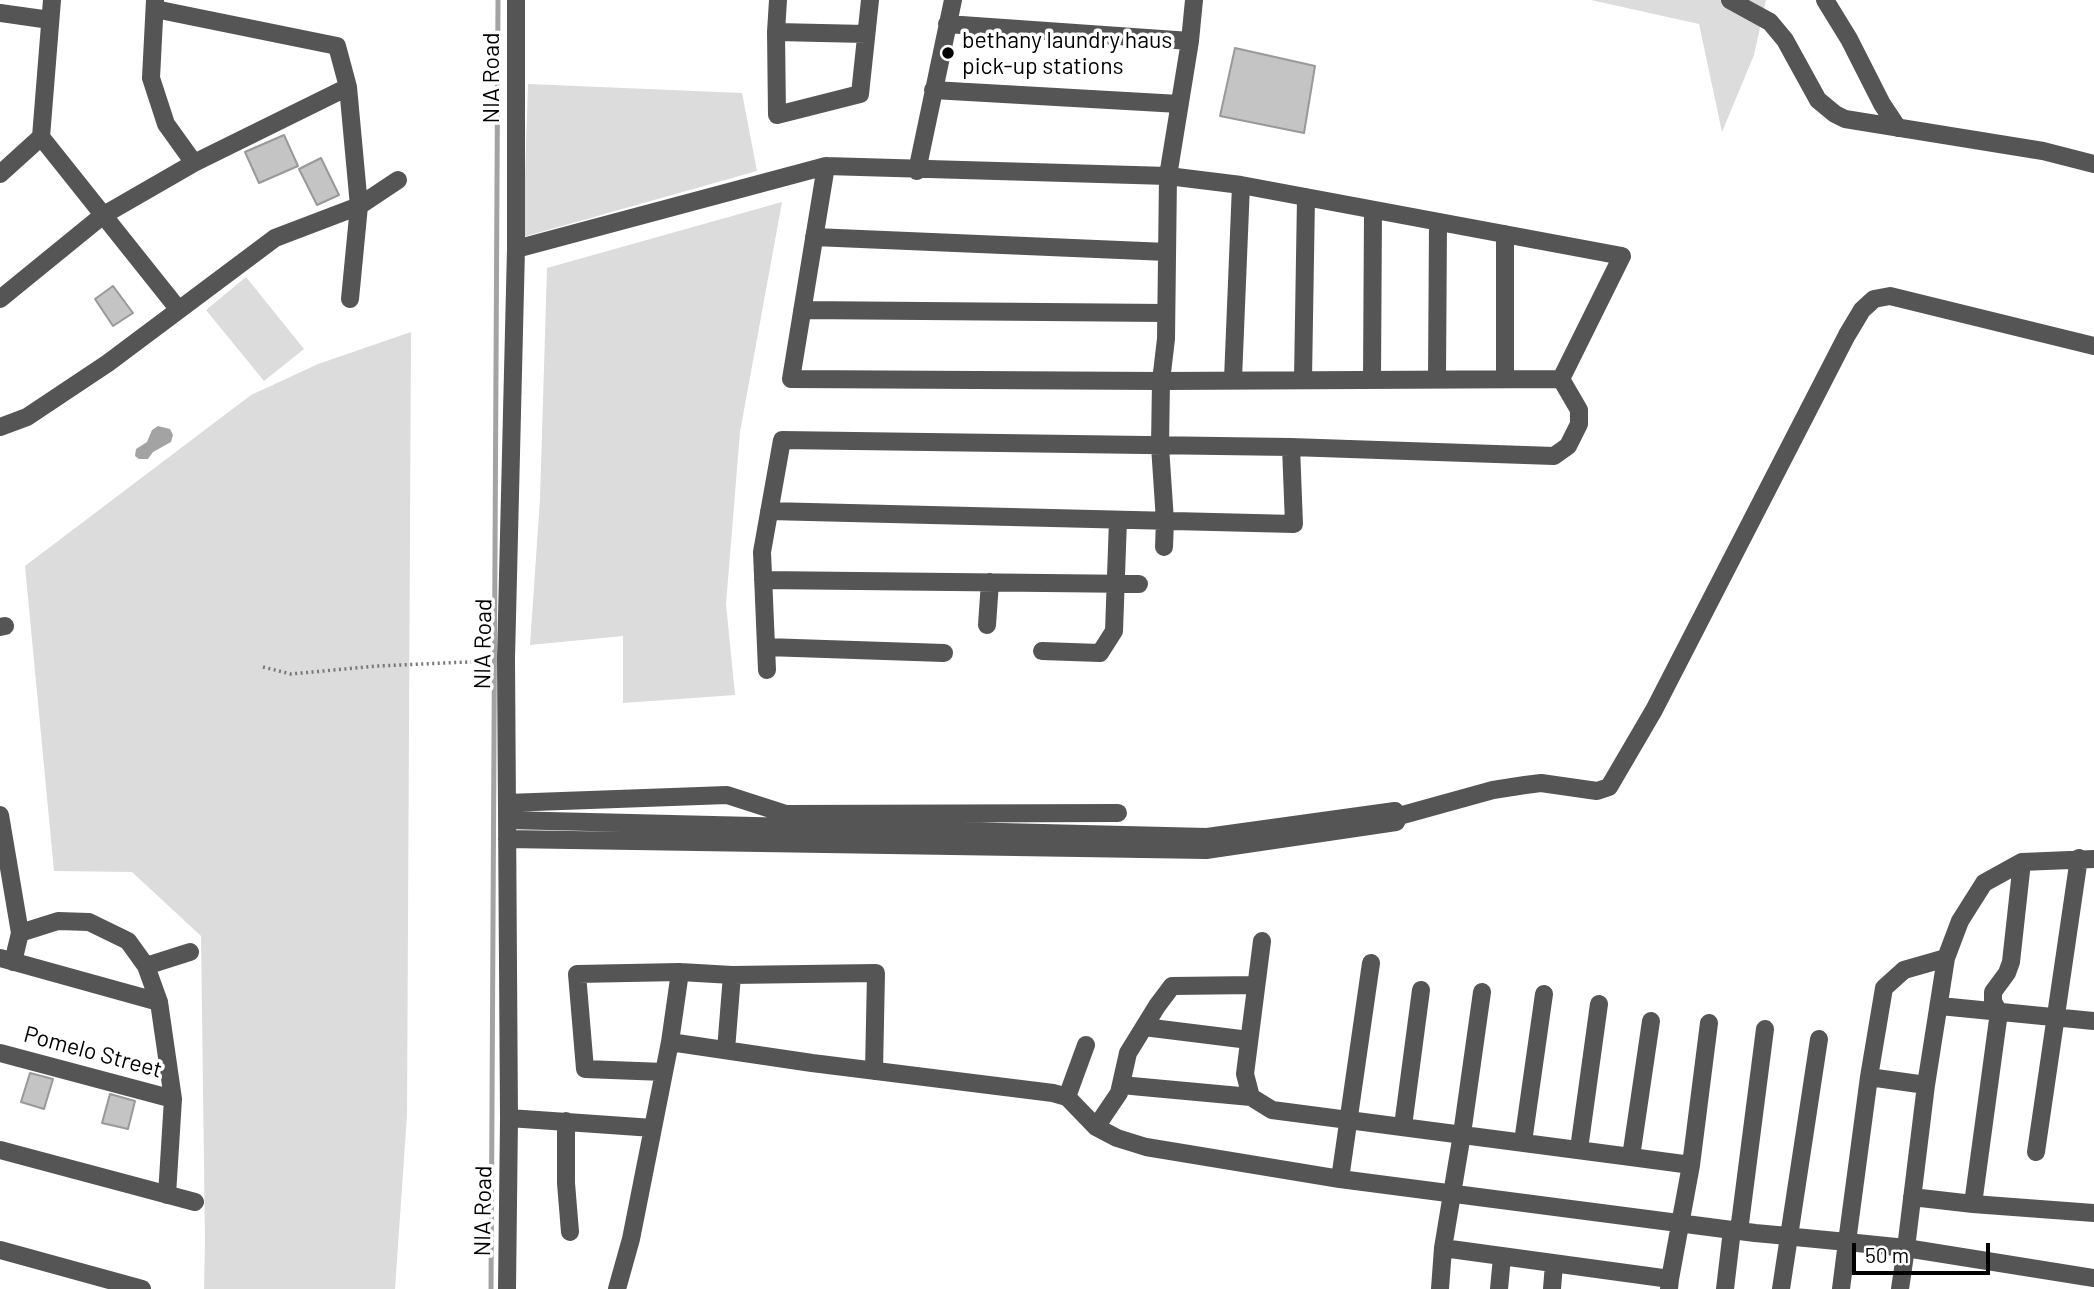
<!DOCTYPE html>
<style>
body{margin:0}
#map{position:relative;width:2094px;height:1289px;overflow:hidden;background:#fff;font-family:Barlow,sans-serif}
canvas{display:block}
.scale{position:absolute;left:1852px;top:1243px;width:138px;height:32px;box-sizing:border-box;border:4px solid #000;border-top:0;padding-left:9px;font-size:21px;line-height:24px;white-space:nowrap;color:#000;-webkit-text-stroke:5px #fff;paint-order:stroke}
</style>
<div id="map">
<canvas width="2094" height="1289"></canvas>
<div class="scale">50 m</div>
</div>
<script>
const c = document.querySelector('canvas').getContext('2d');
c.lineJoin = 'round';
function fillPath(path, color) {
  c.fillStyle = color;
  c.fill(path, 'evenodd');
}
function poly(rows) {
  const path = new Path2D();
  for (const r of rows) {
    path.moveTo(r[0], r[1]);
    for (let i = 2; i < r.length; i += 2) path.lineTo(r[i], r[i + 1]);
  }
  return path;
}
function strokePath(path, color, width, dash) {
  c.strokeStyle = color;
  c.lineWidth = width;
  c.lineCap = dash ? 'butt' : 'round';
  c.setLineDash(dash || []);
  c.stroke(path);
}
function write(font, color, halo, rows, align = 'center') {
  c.font = font + ' Barlow,sans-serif';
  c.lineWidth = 7;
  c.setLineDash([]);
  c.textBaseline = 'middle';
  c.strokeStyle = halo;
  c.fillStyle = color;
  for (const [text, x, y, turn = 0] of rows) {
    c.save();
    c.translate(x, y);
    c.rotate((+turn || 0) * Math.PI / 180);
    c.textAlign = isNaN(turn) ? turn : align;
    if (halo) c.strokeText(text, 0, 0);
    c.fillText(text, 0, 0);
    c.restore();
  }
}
fillPath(poly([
 [1591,0,1766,0,1754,55,1722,132,1699,24],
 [528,84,742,93,757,171,523,237],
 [782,202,740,432,726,604,735,695,623,703,623,636,530,645,540,499,547,268],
 [246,277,304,349,264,381,206,310],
 [411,332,407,1115,395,1289,204,1289,205,1241,201,936,132,872,54,871,25,566,251,395,318,364]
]), '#dcdcdc');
fillPath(poly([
 [158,426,170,429,173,435,171,442,153,452,148,459,139,459,135,456,136,449,147,442,152,430]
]), '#a3a3a3');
strokePath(poly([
 [491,1289,498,0]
]), '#a3a3a3', 5);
const building = poly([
 [1235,48,1315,66,1304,133,1220,116,1235,48],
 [284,135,298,166,259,183,245,152,284,135],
 [321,158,339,195,317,205,299,169,321,158],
 [113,286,133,313,113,326,95,299,113,286],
 [30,1073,53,1079,44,1109,21,1102,30,1073],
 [110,1094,135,1101,128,1129,102,1123,110,1094]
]);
fillPath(building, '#c4c4c4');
strokePath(building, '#999', 2);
strokePath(poly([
 [263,667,291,674,377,666,491,661]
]), '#777', 3.5, [2, 3.5]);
strokePath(poly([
 [52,0,41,137,179,310],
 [155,0,151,78,166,124,194,163],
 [778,0,776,32,777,115,860,94,870,0],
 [1730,0,1770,22,1785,40,1818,100,1835,114,1845,119,2043,151,2094,164],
 [1825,0,1849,39,1882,104,1898,128],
 [155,9,337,46,348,87,359,206,350,299],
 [0,13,50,20],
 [947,24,1190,41],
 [776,32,866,34],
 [933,90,1179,104],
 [826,166,791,379,1161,381,1561,379],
 [917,171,953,0],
 [0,174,41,137],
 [1505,234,1505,379],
 [814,237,1167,252],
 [516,249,826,166,1168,176,1241,185,1622,256,1561,379],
 [0,299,102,216,194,163,348,87],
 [802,310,1165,313],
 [1233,379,1241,185],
 [1303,379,1306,197],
 [1372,379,1373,210],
 [1437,379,1438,222],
 [0,427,27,417,108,363,275,238,359,206,398,180],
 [769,511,1294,524,1291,447],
 [1164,547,1165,521,1160,446,1161,381,1166,339,1168,176,1190,41,1194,0],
 [763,580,1139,584],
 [987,625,990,582],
 [0,627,5,626],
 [766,647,944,653],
 [1042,651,1100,653,1114,631,1118,520],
 [767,670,762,552,782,440,1291,447,1554,456,1568,446,1579,424,1579,410,1561,379],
 [507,803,727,795,786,814,1118,813],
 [0,815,20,933,13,962],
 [1399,816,1493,790,1525,785,1541,783,1597,791,1609,787,1654,710,1847,335,1862,310,1874,299,1890,296,2094,346],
 [507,839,1206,850,1396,822,1399,816,1395,811,1207,837,507,820],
 [20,933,58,921,89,922,128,941,146,966,159,1002,173,1099,167,1195],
 [1262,941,1245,1074,1251,1097,1272,1110,1631,1157,1651,1021],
 [0,958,159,1002],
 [146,966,190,952],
 [1940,1006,2094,1021],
 [1144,1027,1249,1040],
 [670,1042,680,972],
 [726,1050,732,975,876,973,874,1071],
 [0,1053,173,1099],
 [664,1072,585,1069,577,974,680,972,732,975],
 [1869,1077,1884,988,1904,970,1946,958],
 [1121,1085,1251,1097],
 [1926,1085,1946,958,1960,921,1984,883,2022,862,2094,859],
 [1067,1097,1086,1045],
 [509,1118,653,1128,670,1042,812,1063,1053,1093,1067,1097,1096,1127,1117,1138,1146,1147,1340,1179,1755,1233,1788,1236,1795,1237,1847,1242,1906,1248,1926,1085,1869,1077,1847,1242,1841,1289],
 [566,1121,566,1183,570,1232],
 [1403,1126,1421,990],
 [1096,1127,1119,1093,1128,1053,1157,1006,1172,986,1256,985],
 [1523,1142,1544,994],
 [1579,1149,1599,1004],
 [0,1150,195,1202],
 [2036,1152,2079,858],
 [1631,1157,1691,1165],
 [1340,1179,1371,963],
 [1912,1197,1973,1204,1999,1012,1993,1002,1993,992,2007,973,2011,962,2022,862],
 [1973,1204,2094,1213],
 [1739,1231,1765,1029],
 [1443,1248,1670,1279,1669,1289],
 [0,1250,142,1289],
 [1670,1279,1691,1165,1709,1023],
 [507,1289,509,1118,506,658,516,249,516,0],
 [617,1289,631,1239,653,1128],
 [1440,1289,1443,1248,1462,1134,1482,992],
 [1499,1289,1502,1257],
 [1552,1289,1554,1264],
 [1725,1289,1732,1230],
 [1781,1289,1819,1039],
 [1900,1289,1906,1248,2094,1278]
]), '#555', 18);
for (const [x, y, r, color] of [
 [948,53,7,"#000"]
]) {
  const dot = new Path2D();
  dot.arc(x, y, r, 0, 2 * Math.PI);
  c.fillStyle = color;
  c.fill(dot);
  strokePath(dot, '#fff', 2.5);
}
write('23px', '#000', '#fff', [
 ["bethany laundry haus",962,40],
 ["pick-up stations",962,66]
], 'left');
write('23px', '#000', '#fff', [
 ["NIA Road",491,78,-90],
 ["NIA Road",483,644,-89],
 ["Pomelo Street",93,1052,15],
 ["NIA Road",483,1211,-89]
]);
</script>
